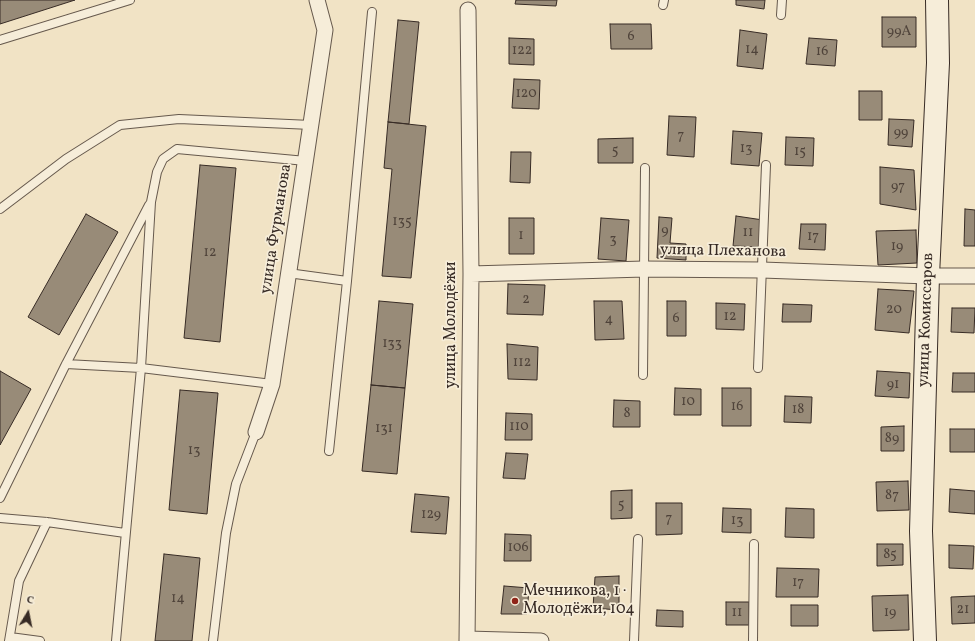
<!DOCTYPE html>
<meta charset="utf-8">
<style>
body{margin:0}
#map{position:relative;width:975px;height:641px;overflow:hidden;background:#f1e3c5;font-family:Vollkorn,serif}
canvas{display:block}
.north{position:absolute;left:8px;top:593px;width:40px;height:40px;-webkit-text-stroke:3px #f6edd9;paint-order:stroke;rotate:10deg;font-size:11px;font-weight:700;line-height:16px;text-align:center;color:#372b25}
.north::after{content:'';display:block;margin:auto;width:14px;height:18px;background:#372b25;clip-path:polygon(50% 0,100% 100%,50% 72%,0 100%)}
</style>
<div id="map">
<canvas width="975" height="641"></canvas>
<div class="north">С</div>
</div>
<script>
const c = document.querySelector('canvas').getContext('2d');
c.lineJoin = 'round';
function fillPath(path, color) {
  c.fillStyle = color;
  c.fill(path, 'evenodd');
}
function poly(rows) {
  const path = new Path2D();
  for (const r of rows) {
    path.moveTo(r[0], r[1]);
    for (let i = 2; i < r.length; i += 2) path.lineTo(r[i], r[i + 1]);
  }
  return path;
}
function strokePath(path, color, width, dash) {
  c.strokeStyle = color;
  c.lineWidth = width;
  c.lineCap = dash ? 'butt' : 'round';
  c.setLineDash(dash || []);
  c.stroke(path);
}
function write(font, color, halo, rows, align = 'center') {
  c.font = font + ' Vollkorn,serif';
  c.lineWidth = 3.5;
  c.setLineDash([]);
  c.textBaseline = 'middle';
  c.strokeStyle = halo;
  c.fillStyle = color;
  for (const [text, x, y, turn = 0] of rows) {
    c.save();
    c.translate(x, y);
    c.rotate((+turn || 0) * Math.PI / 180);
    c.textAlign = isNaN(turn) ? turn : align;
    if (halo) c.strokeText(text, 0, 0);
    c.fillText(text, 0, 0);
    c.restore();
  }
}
const building = poly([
 [0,0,75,0,0,24,0,0],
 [516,0,557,0,556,6,515,4,516,0],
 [736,0,765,0,764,9,736,5,736,0],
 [882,17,916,17,916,47,882,47,882,17],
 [398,20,419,22,409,124,388,122,398,20],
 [610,24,651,24,652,49,611,49,610,24],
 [740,30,767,34,763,69,737,66,740,30],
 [509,38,534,39,534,65,509,64,509,38],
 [809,38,837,40,835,66,806,64,809,38],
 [514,79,540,80,539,109,512,108,514,79],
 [859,91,882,91,882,120,859,120,859,91],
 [669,116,696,117,694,157,667,155,669,116],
 [889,119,914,120,912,147,888,145,889,119],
 [388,122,426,126,411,278,382,276,392,169,384,168,388,122],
 [733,131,762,133,759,166,731,164,733,131],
 [786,137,814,138,813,166,785,165,786,137],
 [633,138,633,163,598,163,598,139,633,138],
 [511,152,531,152,530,183,510,182,511,152],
 [200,165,236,168,220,342,184,338,200,165],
 [880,167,914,170,916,210,880,204,880,167],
 [965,209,975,210,975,246,964,246,965,209],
 [86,214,118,232,59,335,28,317,86,214],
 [736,216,763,220,760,247,733,246,736,216],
 [659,217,672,218,670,243,686,244,686,260,657,258,659,217],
 [509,218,534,218,534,254,509,254,509,218],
 [601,218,629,220,626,261,598,259,601,218],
 [801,224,826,224,825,250,799,249,801,224],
 [916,230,917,263,878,265,876,231,916,230],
 [508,284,545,285,543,315,507,314,508,284],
 [878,289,914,291,909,333,875,330,878,289],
 [379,301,413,304,405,388,371,385,379,301],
 [594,301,622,301,624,339,595,340,594,301],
 [667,301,686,301,686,336,667,336,667,301],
 [716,303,745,304,744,330,716,329,716,303],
 [783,304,812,305,811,322,782,322,783,304],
 [952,308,975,308,974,333,951,332,952,308],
 [507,344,538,347,537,380,508,379,507,344],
 [0,371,31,389,0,445,0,371],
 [877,371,910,373,909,398,875,396,877,371],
 [953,373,975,373,975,392,952,392,953,373],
 [371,385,405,388,397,474,362,471,371,385],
 [675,388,701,389,701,415,674,415,675,388],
 [722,388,751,388,751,426,722,426,722,388],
 [180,390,218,393,207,514,169,510,180,390],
 [785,396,812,397,811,423,784,422,785,396],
 [614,400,640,401,640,427,613,427,614,400],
 [506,413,532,414,532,440,505,440,506,413],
 [904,426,904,451,881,451,881,427,904,426],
 [950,429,975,429,975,452,950,452,950,429],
 [506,453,528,454,525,479,503,478,506,453],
 [908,481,909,510,877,511,876,482,908,481],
 [950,489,975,491,975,514,949,512,950,489],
 [632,490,632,518,611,519,611,491,632,490],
 [415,494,449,497,446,534,411,532,415,494],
 [656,503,682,503,682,534,656,535,656,503],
 [723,508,751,509,751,533,722,532,723,508],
 [786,508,814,509,814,538,785,537,786,508],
 [505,534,531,535,531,561,504,561,505,534],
 [877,544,903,544,903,565,877,566,877,544],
 [949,545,974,546,973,569,949,568,949,545],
 [164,554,200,558,192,641,155,641,164,554],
 [777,568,819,569,818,597,776,597,777,568],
 [619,576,619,610,593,608,595,577,619,576],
 [504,586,529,588,527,614,501,614,504,586],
 [908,595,909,630,873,631,872,596,908,595],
 [975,596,975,623,952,624,951,597,975,596],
 [726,602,749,602,749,625,726,625,726,602],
 [791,605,818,605,818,626,791,626,791,605],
 [657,610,683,611,683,627,656,626,657,610]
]);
fillPath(building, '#988b78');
strokePath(building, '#372b25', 1);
const lane = poly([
 [663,5,664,0],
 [781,15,782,0],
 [0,40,130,0],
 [0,209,66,159,120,125,179,119,311,125],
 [288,273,347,281],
 [66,364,141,368,272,384],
 [758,368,766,165],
 [643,375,645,168],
 [329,451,347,281,372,12],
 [0,498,66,364,149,205],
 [0,518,47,522,125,533],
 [10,637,40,641],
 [9,641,19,581,47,522],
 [116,641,141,368,151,202,157,172,163,159,177,149,306,161],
 [213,641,226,533,236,484,256,432],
 [634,641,638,539],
 [753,641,754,544]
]);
const street = poly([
 [471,274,644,269,762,270,928,276,975,276],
 [256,432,272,384,325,30,317,0],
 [467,639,541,641],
 [467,641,471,274,468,10]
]);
const secondary = poly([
 [925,641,921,531,928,276,938,63,937,0]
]);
strokePath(lane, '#66594d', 10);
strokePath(street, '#66594d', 17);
strokePath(secondary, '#372b25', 24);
strokePath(lane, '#f6edd9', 8);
strokePath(street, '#f6edd9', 15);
strokePath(secondary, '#f6edd9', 22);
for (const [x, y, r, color] of [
 [515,601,4,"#8f2418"]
]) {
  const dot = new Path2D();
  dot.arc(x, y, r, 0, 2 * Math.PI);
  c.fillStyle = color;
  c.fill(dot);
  strokePath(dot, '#f6edd9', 1.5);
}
write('14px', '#4f433a', null, [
 ["99А",899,32],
 ["6",631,37],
 ["14",752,50],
 ["122",522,51],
 ["16",822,52],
 ["120",526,94],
 ["99",901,133],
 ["7",681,136],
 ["13",746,149],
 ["5",615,151],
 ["15",800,152],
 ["97",898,187],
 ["135",402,222],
 ["9",665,231],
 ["11",748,233],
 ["1",521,236],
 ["17",813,237],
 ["3",613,240],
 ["19",897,247],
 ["12",210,253],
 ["2",526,300],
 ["20",894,310],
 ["12",730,317],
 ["6",676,319],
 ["4",609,320],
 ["133",392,344],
 ["112",522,363],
 ["91",893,385],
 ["10",688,402],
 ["16",737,407],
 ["18",798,410],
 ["8",627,414],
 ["110",519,427],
 ["131",384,429],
 ["89",892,439],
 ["13",194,451],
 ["87",892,496],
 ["5",621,505],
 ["129",431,515],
 ["7",669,519],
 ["13",737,521],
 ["106",518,548],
 ["85",890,555],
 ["17",798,583],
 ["14",178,599],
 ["21",963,610],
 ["11",737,613],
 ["19",890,613]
]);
write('16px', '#372b25', '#f6edd9', [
 ["улица Фурманова",277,229,-81],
 ["улица Плеханова",723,252,1],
 ["улица Комиссаров",927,320,-88],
 ["улица Молодёжи",452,325,-90]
]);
write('16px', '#372b25', '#f6edd9', [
 ["Мечникова, 1 ·",523,592],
 ["Молодёжи, 104",523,610]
], 'left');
</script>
